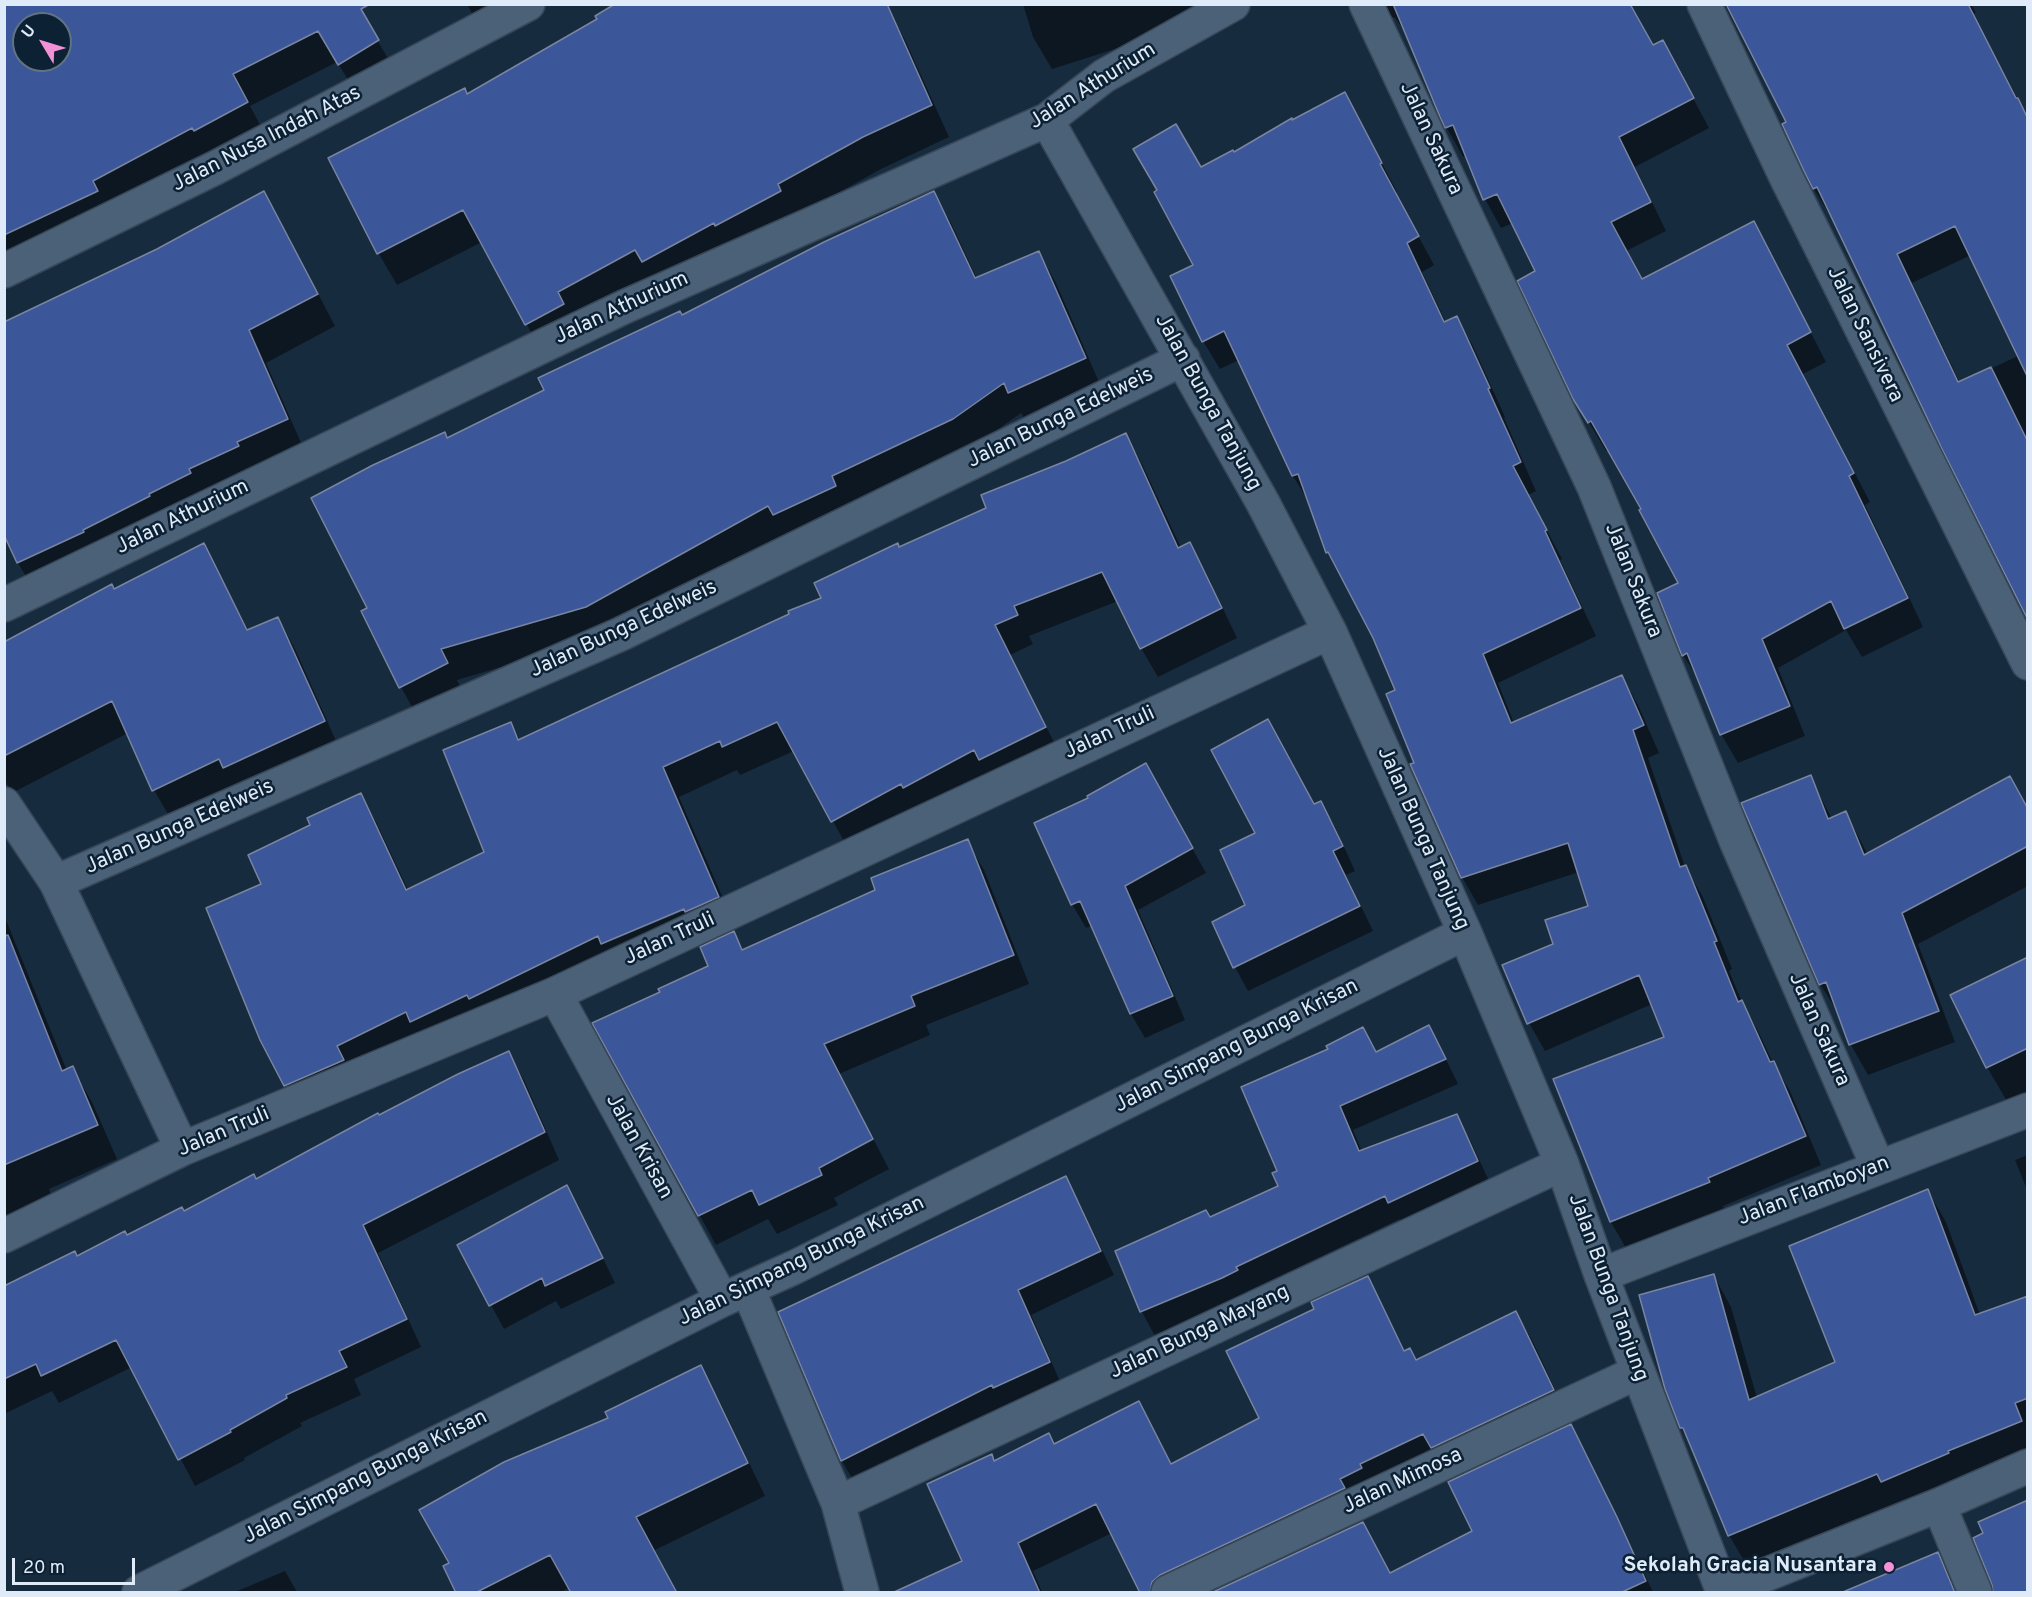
<!DOCTYPE html>
<style>
body{margin:0}
#map{position:relative;width:2032px;height:1597px;overflow:hidden;background:#172b3f;font-family:Overpass,sans-serif}
canvas{display:block}
.frame{position:absolute;inset:0;border:6px solid #dfebf8;pointer-events:none}
.north{position:absolute;left:12px;top:12px;width:60px;height:60px;box-sizing:border-box;background:#0d2134;border:2px solid #617282;border-radius:50%;rotate:308deg;font-size:16px;font-weight:700;line-height:24px;text-align:center;color:#dfebf8}
.north::after{content:'';display:block;margin:auto;width:21px;height:27px;background:#f391d6;clip-path:polygon(50% 0,100% 100%,50% 72%,0 100%)}
.scale{position:absolute;left:12px;top:1558px;width:123px;height:27px;box-sizing:border-box;border:3px solid #dfebf8;border-top:0;padding-left:8px;font-size:18px;line-height:21px;white-space:nowrap;color:#dfebf8;-webkit-text-stroke:4px #0d2134;paint-order:stroke}
</style>
<div id="map">
<canvas width="2032" height="1597"></canvas>
<div class="frame"></div>
<div class="north">U</div>
<div class="scale">20 m</div>
</div>
<script>
const c = document.querySelector('canvas').getContext('2d');
c.lineJoin = 'round';
function fillPath(path, color) {
  c.fillStyle = color;
  c.fill(path, 'evenodd');
}
function poly(rows) {
  const path = new Path2D();
  for (const r of rows) {
    path.moveTo(r[0], r[1]);
    for (let i = 2; i < r.length; i += 2) path.lineTo(r[i], r[i + 1]);
  }
  return path;
}
function strokePath(path, color, width, dash) {
  c.strokeStyle = color;
  c.lineWidth = width;
  c.lineCap = dash ? 'butt' : 'round';
  c.setLineDash(dash || []);
  c.stroke(path);
}
function write(font, color, halo, rows, align = 'center') {
  c.font = font + ' Overpass,sans-serif';
  c.lineWidth = 5;
  c.setLineDash([]);
  c.textBaseline = 'middle';
  c.strokeStyle = halo;
  c.fillStyle = color;
  for (const [text, x, y, turn = 0] of rows) {
    c.save();
    c.translate(x, y);
    c.rotate((+turn || 0) * Math.PI / 180);
    c.textAlign = isNaN(turn) ? turn : align;
    if (halo) c.strokeText(text, 0, 0);
    c.fillText(text, 0, 0);
    c.restore();
  }
}
fillPath(poly([
 [4,4,356,4,396,72,358,96,337,62,250,106,265,134,4,269],
 [24,24,60,24,60,60,24,60],
 [467,4,520,4,479,26],
 [1023,4,1223,4,1153,37,1052,69,1033,37],
 [1381,4,1629,4,1653,47,1663,42,1709,128,1635,167,1666,231,1626,251,1642,280,1754,223,1826,362,1803,374,1870,502,1865,505,1923,627,1862,657,1846,630,1778,668,1805,736,1738,763,1721,734,1701,683,1683,655,1680,583,1643,509,1609,449,1606,451,1575,399,1537,272,1513,223,1501,228,1485,199,1467,155,1463,157,1447,128,1403,25,1401,26,1395,18,1386,14],
 [1745,4,1971,4,1976,13,1973,14,2028,118,2028,612,1833,216,1831,217,1814,189,1784,125,1788,123],
 [1971,255,2018,356,1960,383,1912,283],
 [887,8,905,40,949,137,881,169,544,356,482,242,397,285,379,254,330,158,467,96],
 [1360,122,1397,192,1395,193,1434,265,1422,272,1446,323,1456,318,1473,346,1505,417,1504,418,1536,491,1528,495,1562,559,1560,560,1596,636,1498,683,1514,723,1622,677,1638,705,1659,753,1648,758,1685,867,1702,895,1732,969,1729,971,1742,1002,1758,1031,1773,1063,1790,1091,1821,1165,1723,1206,1725,1211,1627,1250,1611,1222,1666,1038,1652,1004,1545,1051,1529,1023,1554,944,1590,907,1579,872,1478,905,1462,877,1416,764,1397,691,1375,637,1327,552,1310,504,1293,476,1239,360,1220,369,1203,341,1195,265,1200,169,1233,154],
 [933,193,951,223,977,279,1039,252,1056,283,1102,389,1027,423,1021,413,970,449,603,637,457,680,464,694,418,718,401,687,363,612,369,608,447,440,546,390,682,317],
 [282,225,335,326,266,363,305,452,37,595,18,563,4,532],
 [1126,435,1142,464,1181,548,1189,544,1206,573,1237,638,1158,677,1141,648,1118,601,1029,636,1033,644,1010,655,1061,756,849,850,794,751,740,775,737,770,679,797,735,926,302,1114,262,1039,263,885,312,825,361,795,377,824,408,890,485,852,510,724,520,741,823,599,899,549,988,509,1067,462],
 [690,905,691,908,601,945,601,942],
 [203,545,249,631,278,618,295,649,341,752,172,821,154,790,128,733,12,793,4,779,4,643,114,591],
 [1145,765,1206,873,1138,910,1185,1020,1145,1038,1131,1014,1093,925,1086,928,1072,904,1090,799],
 [1810,777,1832,819,1846,813,1868,855,2028,809,2028,886,1918,944,1955,1042,1868,1075,1851,1045,1839,1014,1820,984],
 [1321,803,1335,827,1355,871,1346,875,1373,931,1248,991,1235,967,1247,906,1314,806],
 [967,841,984,870,1029,984,926,1025,930,1035,839,1074,889,1169,834,1198,838,1205,777,1234,768,1219,716,1245,594,1023,662,993,710,967,733,933,744,951,877,890],
 [4,915,67,1071,72,1068,92,1102,117,1159,49,1189,56,1210,4,1226],
 [2028,958,2028,1093,2008,1103,1987,1067,1952,996],
 [1442,1051,1458,1084,1353,1130,1362,1152,1456,1116,1470,1140,1491,1185,1403,1226,1400,1219,1248,1291,1250,1295,1236,1302,1155,1336,1142,1312,1117,1252,1210,1219,1280,1186,1279,1172,1377,1053],
 [508,1053,524,1080,559,1160,378,1253,421,1347,354,1379,361,1395,300,1423,302,1426,244,1458,245,1460,195,1486,132,1367,59,1403,52,1391,4,1414,4,1288,126,1237,256,1181,379,1117],
 [2028,1155,2028,1192,2015,1160],
 [1066,1178,1079,1202,1114,1275,1031,1315,1062,1386,856,1485,842,1461,780,1312],
 [567,1187,580,1211,615,1283,561,1309,556,1301,504,1329,459,1246],
 [1928,1191,1946,1222,1980,1315,2028,1297,2028,1457,1900,1512,1895,1504,1747,1566,1729,1535,1692,1446,1681,1428,1714,1276,1731,1307,1757,1398,1837,1363],
 [1367,1278,1383,1306,1405,1351,1416,1361,1516,1313,1532,1340,1569,1419,1199,1592,1142,1592,1112,1533,1033,1571,1042,1592,900,1592,964,1562,994,1462,1055,1446,1139,1403,1172,1466,1261,1419,1316,1309],
 [700,1367,719,1400,765,1496,653,1551,560,1592,458,1592,610,1418],
 [1570,1426,1587,1454,1653,1592,1215,1592,1391,1575,1474,1532],
 [1938,1554,1959,1592,1845,1592],
 [285,1571,297,1592,235,1592]
]), '#0007');
const building = poly([
 [4,4,370,4,361,9,379,40,338,65,318,31,233,74,248,102,194,131,192,128,93,181,98,191,4,235,4,4],
 [24,24,60,24,60,60,24,60,24,24],
 [615,4,887,4,932,105,863,137,778,184,781,191,715,226,714,223,642,262,635,250,558,292,564,304,525,325,463,210,377,254,328,158,465,88,467,94,597,19,595,16,615,4],
 [1393,4,1630,4,1653,45,1663,40,1694,98,1619,137,1651,202,1611,222,1642,279,1754,221,1811,332,1787,345,1854,473,1849,476,1908,598,1844,629,1831,601,1762,639,1790,706,1720,735,1687,653,1682,656,1657,593,1678,583,1639,510,1641,509,1591,421,1588,423,1573,399,1517,281,1535,271,1497,194,1483,200,1453,125,1445,128,1440,117,1393,4],
 [1726,4,1968,4,2016,98,2018,98,2028,119,2028,378,1955,226,1897,254,1958,382,1991,367,2028,442,2028,620,1943,451,1817,187,1813,189,1804,171,1782,124,1786,122,1726,4],
 [1345,92,1382,163,1380,164,1419,236,1407,243,1444,322,1457,316,1490,388,1488,389,1521,462,1513,466,1547,530,1545,531,1581,608,1483,654,1511,723,1622,675,1644,725,1633,730,1680,867,1686,865,1717,941,1714,942,1738,1002,1742,1000,1770,1062,1774,1061,1806,1136,1708,1178,1710,1182,1610,1222,1553,1079,1664,1037,1639,975,1527,1024,1502,965,1553,944,1545,920,1588,906,1568,843,1461,878,1410,764,1414,763,1386,694,1395,690,1373,638,1328,552,1326,553,1298,474,1292,476,1224,331,1202,342,1170,276,1193,265,1154,192,1157,190,1133,149,1176,124,1201,167,1233,150,1234,152,1292,118,1292,120,1345,92],
 [264,191,318,294,249,330,288,419,237,442,239,446,189,469,191,473,149,494,150,496,83,530,84,532,17,563,4,535,4,322,157,249,264,191],
 [934,191,975,278,1039,251,1086,358,1008,393,1004,383,953,419,832,476,836,486,773,515,768,506,586,607,441,649,448,663,399,688,361,611,367,608,311,498,373,465,445,432,447,438,544,390,538,378,680,311,682,315,824,242,934,191],
 [1126,433,1178,548,1190,542,1222,608,1140,649,1102,572,1014,606,1018,615,995,625,1046,727,979,760,974,750,903,788,901,784,831,822,777,722,722,747,720,741,663,767,719,897,685,912,684,909,601,944,598,936,469,999,467,995,410,1022,406,1012,337,1046,344,1060,284,1086,260,1040,206,908,261,884,248,855,310,825,307,818,361,793,406,890,484,852,443,750,511,722,518,740,789,614,788,611,821,598,814,583,898,543,899,547,986,508,981,495,1066,461,1126,433],
 [204,543,247,630,278,617,325,721,223,768,219,759,152,791,112,701,4,756,4,642,112,584,114,589,204,543],
 [1268,719,1314,804,1321,801,1343,846,1333,851,1360,906,1233,968,1212,922,1245,905,1220,850,1255,833,1211,750,1268,719],
 [1146,763,1193,848,1125,886,1173,996,1130,1014,1080,901,1071,905,1034,823,1088,798,1087,796,1146,763],
 [1811,775,1828,819,1846,811,1864,855,2010,776,2028,809,2028,846,1902,913,1939,1011,1849,1045,1826,982,1819,985,1741,803,1811,775],
 [968,839,1014,955,911,996,915,1006,824,1044,873,1139,819,1168,822,1175,759,1205,752,1190,698,1216,592,1023,660,992,658,989,708,966,700,947,734,931,742,950,875,890,871,878,968,839],
 [8,935,62,1071,73,1066,98,1125,4,1165,4,936,8,935],
 [2028,957,2028,1048,1986,1068,1950,995,2028,957],
 [1429,1025,1446,1059,1340,1106,1359,1151,1457,1114,1478,1161,1388,1203,1385,1196,1236,1267,1238,1270,1222,1278,1140,1312,1115,1251,1206,1210,1210,1217,1278,1186,1272,1173,1277,1171,1241,1087,1328,1049,1326,1046,1363,1027,1376,1052,1429,1025],
 [509,1051,545,1132,363,1225,407,1319,339,1351,347,1367,286,1395,287,1398,230,1430,231,1432,178,1460,116,1340,41,1376,36,1364,4,1379,4,1286,75,1251,77,1256,125,1231,127,1235,182,1207,184,1211,254,1174,256,1179,378,1113,379,1115,458,1074,509,1051],
 [1066,1176,1101,1251,1018,1290,1050,1362,993,1388,992,1385,841,1461,778,1312,1066,1176],
 [567,1185,603,1258,545,1286,542,1278,489,1306,457,1245,567,1185],
 [1928,1189,1975,1315,2028,1296,2028,1398,2015,1403,2022,1421,1948,1451,1949,1453,1881,1482,1877,1474,1728,1536,1683,1428,1680,1428,1665,1389,1639,1295,1714,1274,1749,1400,1835,1362,1789,1246,1928,1189],
 [1368,1276,1404,1351,1410,1348,1416,1360,1516,1311,1554,1390,1431,1448,1423,1434,1360,1464,1362,1468,1340,1479,1345,1488,1160,1575,1152,1582,1150,1593,1140,1593,1096,1504,1018,1543,1040,1593,892,1593,962,1561,927,1484,992,1454,994,1461,1049,1433,1054,1444,1139,1401,1171,1464,1259,1418,1226,1351,1314,1309,1311,1302,1368,1276],
 [701,1365,748,1463,636,1517,677,1593,571,1593,550,1555,475,1593,456,1593,443,1566,449,1563,419,1510,504,1462,608,1418,605,1412,701,1365],
 [1571,1424,1617,1517,1646,1581,1620,1593,1211,1593,1363,1522,1390,1573,1472,1531,1448,1482,1571,1424],
 [2028,1500,2028,1593,1993,1593,1992,1585,1973,1538,1983,1533,1978,1522,2028,1500],
 [1938,1552,1955,1593,1843,1593,1843,1592,1938,1552]
]);
fillPath(building, '#3c569a');
strokePath(building, '#7985a0', 1.5);
const minor = poly([
 [1366,4,1594,487,1737,843,1878,1167],
 [1704,4,1787,179,2028,663],
 [1047,120,1263,503,1330,632,1465,933,1562,1164,1601,1275,1723,1592,1939,1505,2028,1466],
 [4,271,215,168,528,4],
 [4,605,624,307,1047,120,1104,76,1233,4],
 [4,804,56,882,182,1149],
 [56,882,621,634,1183,359],
 [555,994,722,1300],
 [4,1236,182,1149,555,994,1330,632],
 [1601,1275,2028,1110],
 [748,1289,838,1503,862,1592],
 [838,1503,1562,1164],
 [1939,1505,1975,1592],
 [139,1592,722,1300,795,1267,1465,933],
 [1168,1592,1638,1372]
]);
strokePath(minor, '#374758', 36);
strokePath(minor, '#4b6177', 33);
for (const [x, y, r, color] of [
 [1889,1567,6,"#f391d6"]
]) {
  const dot = new Path2D();
  dot.arc(x, y, r, 0, 2 * Math.PI);
  c.fillStyle = color;
  c.fill(dot);
  strokePath(dot, '#0d2134', 2);
}
write('21px', '#dfebf8', '#0d2134', [
 ["Jalan Athurium",1093,87,-32],
 ["Jalan Sakura",1430,139,65],
 ["Jalan Nusa Indah Atas",267,140,-27],
 ["Jalan Athurium",622,309,-25],
 ["Jalan Sansivera",1864,335,64],
 ["Jalan Bunga Tanjung",1207,403,61],
 ["Jalan Bunga Edelweis",1061,419,-26],
 ["Jalan Athurium",183,518,-26],
 ["Jalan Sakura",1632,581,68],
 ["Jalan Bunga Edelweis",624,630,-25],
 ["Jalan Truli",1110,734,-25],
 ["Jalan Bunga Edelweis",180,828,-24],
 ["Jalan Bunga Tanjung",1422,839,66],
 ["Jalan Truli",670,940,-25],
 ["Jalan Sakura",1818,1030,66],
 ["Jalan Simpang Bunga Krisan",1237,1047,-27],
 ["Jalan Truli",224,1133,-23],
 ["Jalan Krisan",638,1147,61],
 ["Jalan Flamboyan",1814,1192,-21],
 ["Jalan Simpang Bunga Krisan",802,1262,-26],
 ["Jalan Bunga Tanjung",1607,1288,70],
 ["Jalan Bunga Mayang",1200,1333,-25],
 ["Jalan Simpang Bunga Krisan",366,1478,-27],
 ["Jalan Mimosa",1403,1482,-25]
]);
write('bold 21px', '#dfebf8', '#0d2134', [
 ["Sekolah Gracia Nusantara",1877,1567]
], 'right');
</script>
